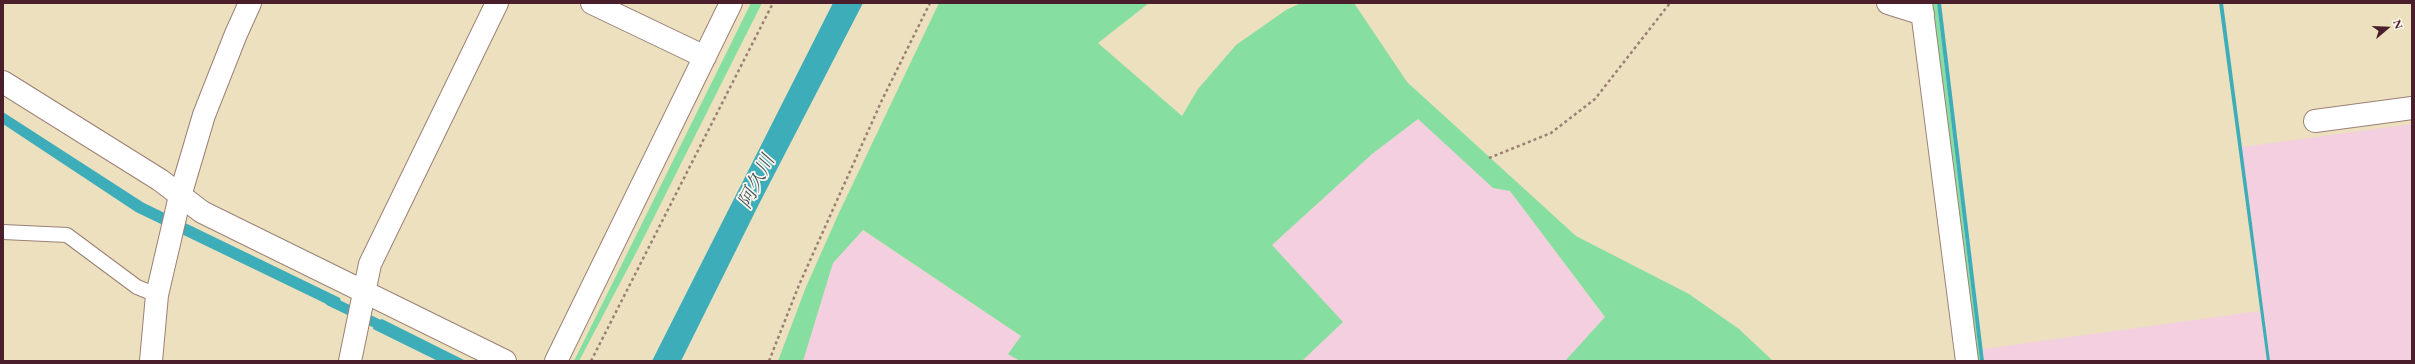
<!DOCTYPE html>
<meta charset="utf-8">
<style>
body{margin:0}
#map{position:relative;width:2415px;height:364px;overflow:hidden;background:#ece0bf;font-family:"EB Garamond",serif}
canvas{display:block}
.frame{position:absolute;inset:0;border:4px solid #4a1f2b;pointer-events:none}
.north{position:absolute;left:2367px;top:8px;width:40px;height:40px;-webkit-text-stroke:3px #fbf7ec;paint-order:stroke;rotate:71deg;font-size:11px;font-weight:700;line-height:16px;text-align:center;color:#4a1f2b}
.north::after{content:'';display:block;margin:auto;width:14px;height:18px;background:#4a1f2b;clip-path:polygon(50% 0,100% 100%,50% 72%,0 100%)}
</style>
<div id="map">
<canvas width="2415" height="364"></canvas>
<div class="frame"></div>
<div class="north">N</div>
</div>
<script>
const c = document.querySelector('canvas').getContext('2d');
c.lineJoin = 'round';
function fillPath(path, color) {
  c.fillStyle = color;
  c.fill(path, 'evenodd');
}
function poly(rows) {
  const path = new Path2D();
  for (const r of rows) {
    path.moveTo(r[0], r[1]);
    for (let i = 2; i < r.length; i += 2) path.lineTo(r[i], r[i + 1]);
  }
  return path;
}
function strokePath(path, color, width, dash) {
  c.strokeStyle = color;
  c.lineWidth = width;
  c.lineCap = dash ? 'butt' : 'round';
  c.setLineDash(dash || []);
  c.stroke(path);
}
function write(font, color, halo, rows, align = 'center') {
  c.font = font + ' "EB Garamond","Noto Serif JP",serif';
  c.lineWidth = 3.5;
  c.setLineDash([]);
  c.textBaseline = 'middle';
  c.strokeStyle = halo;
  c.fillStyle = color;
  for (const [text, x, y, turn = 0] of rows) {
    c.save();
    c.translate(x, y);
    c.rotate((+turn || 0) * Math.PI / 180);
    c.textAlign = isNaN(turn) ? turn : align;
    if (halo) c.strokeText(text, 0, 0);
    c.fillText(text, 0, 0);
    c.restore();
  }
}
fillPath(poly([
 [1418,119,1493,188,1510,191,1605,318,1565,361,1302,361,1343,322,1272,245,1372,154],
 [2412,124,2412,361,2270,361,2242,147],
 [862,230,1021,336,1008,354,1020,361,803,361,833,263],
 [2260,311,2267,361,1984,361,1983,349]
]), '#f3cfdf');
fillPath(poly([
 [751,3,762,3,637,251,579,361,574,361],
 [939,3,1149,3,1098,43,1182,116,1198,89,1236,45,1286,10,1301,3,1354,3,1407,82,1576,236,1689,294,1739,329,1773,361,1565,361,1605,317,1510,191,1493,188,1418,119,1372,154,1272,245,1343,322,1302,361,1020,361,1008,354,1021,336,863,230,833,263,803,361,778,361,806,287,838,215],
 [1931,3,1937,3,1980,361,1978,361]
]), '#87dea1');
fillPath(poly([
 [833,3,863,3,759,204,681,361,652,361],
 [1937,3,1941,3,1984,361,1980,361],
 [2219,3,2223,3,2270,361,2267,361],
 [3,112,144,203,340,298,343,312,136,212,3,124],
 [382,319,466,361,438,361,373,329,375,322]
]), '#3dadb9');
strokePath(poly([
 [330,301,386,328]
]), '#3dadb9', 10);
const lane = poly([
 [3,232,67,235,137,287,157,295]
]);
const street = poly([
 [592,3,705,57],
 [1888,3,1923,14],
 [1921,3,1967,361],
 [3,82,160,180,202,212,505,361],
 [2315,121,2412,108],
 [350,361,370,264,497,3],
 [556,361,731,3]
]);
const secondary = poly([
 [151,361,157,295,180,196,204,115,236,34,250,3]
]);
strokePath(lane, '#9b8075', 16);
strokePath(street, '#9b8075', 24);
strokePath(secondary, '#9b8075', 24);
strokePath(poly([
 [1489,158,1551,133,1595,99,1670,3],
 [591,361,773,3],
 [769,361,799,285,882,100,930,3]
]), '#9b8075', 2.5, [3, 3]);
strokePath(lane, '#fff', 14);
strokePath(street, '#fff', 22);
strokePath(secondary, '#fff', 22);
write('italic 19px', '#455864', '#fbf7ec', [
 ["阿久川",757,182,-63]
]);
</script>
